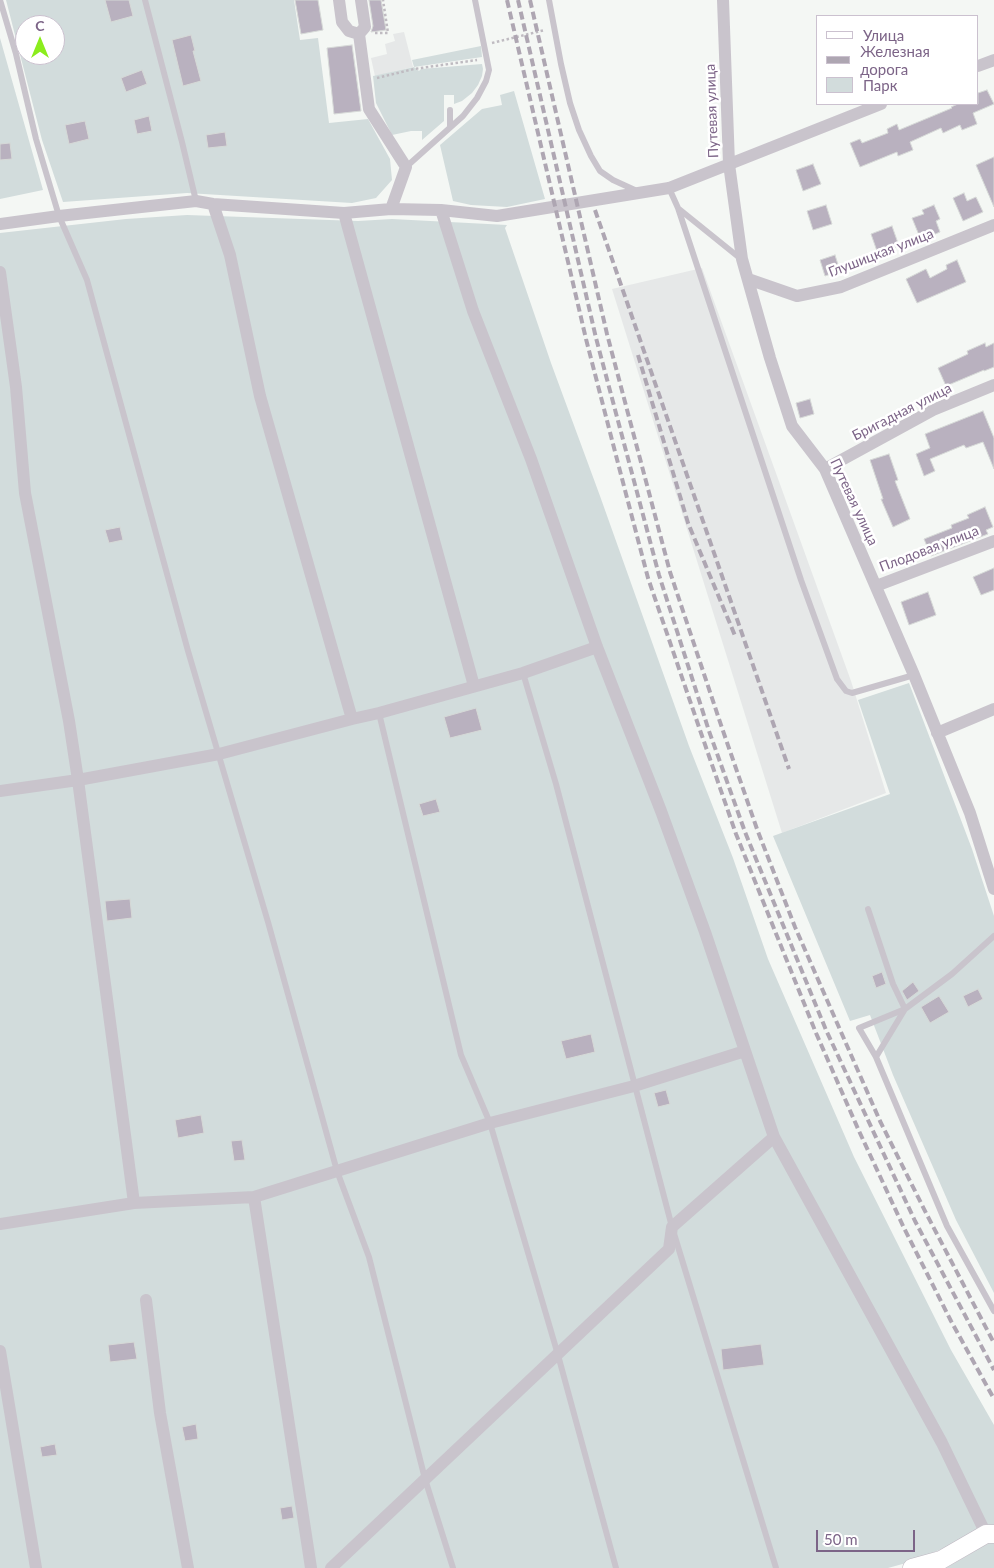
<!DOCTYPE html>
<meta charset="utf-8">
<style>
body{margin:0}
#map{position:relative;width:994px;height:1568px;overflow:hidden;background:#f4f7f4;font-family:Lato,sans-serif}
canvas{display:block}
.legend{position:absolute;left:816px;top:15px;width:162px;height:90px;box-sizing:border-box;background:#fff;border:1px solid #cbc1cf;margin:0;padding:6px 9px;list-style:none;font-size:15px;color:#7c6487}
.legend li{display:flex;align-items:center;gap:10px;height:25px}
.legend b{width:25px;border:1px solid #cbc1cf}
.north{position:absolute;left:15px;top:15px;width:50px;height:50px;box-sizing:border-box;background:#fff;border:1px solid #cbc1cf;border-radius:50%;rotate:0deg;font-size:14px;font-weight:700;line-height:20px;text-align:center;color:#7c6487}
.north::after{content:'';display:block;margin:auto;width:18px;height:22px;background:#8bed1d;clip-path:polygon(50% 0,100% 100%,50% 72%,0 100%)}
.scale{position:absolute;left:816px;top:1530px;width:99px;height:22px;box-sizing:border-box;border:2px solid #7c6487;border-top:0;padding-left:6px;font-size:15px;line-height:18px;white-space:nowrap;color:#7c6487;-webkit-text-stroke:4px #fff;paint-order:stroke}
</style>
<div id="map">
<canvas width="994" height="1568"></canvas>
<ul class="legend">
<li><b style="height:6px;background:#fff"></b>Улица</li>
<li><b style="height:6px;background:#aea6b2"></b>Железная дорога</li>
<li><b style="height:14px;background:#d2dcdc"></b>Парк</li>
</ul>
<div class="north">С</div>
<div class="scale">50 m</div>
</div>
<script>
const c = document.querySelector('canvas').getContext('2d');
c.lineJoin = 'round';
function fillPath(path, color) {
  c.fillStyle = color;
  c.fill(path, 'evenodd');
}
function poly(rows) {
  const path = new Path2D();
  for (const r of rows) {
    path.moveTo(r[0], r[1]);
    for (let i = 2; i < r.length; i += 2) path.lineTo(r[i], r[i + 1]);
  }
  return path;
}
function strokePath(path, color, width, dash) {
  c.strokeStyle = color;
  c.lineWidth = width;
  c.lineCap = dash ? 'butt' : 'round';
  c.setLineDash(dash || []);
  c.stroke(path);
}
function write(font, color, halo, rows, align = 'center') {
  c.font = font + ' Lato,sans-serif';
  c.lineWidth = 5;
  c.setLineDash([]);
  c.textBaseline = 'middle';
  c.strokeStyle = halo;
  c.fillStyle = color;
  for (const [text, x, y, turn = 0] of rows) {
    c.save();
    c.translate(x, y);
    c.rotate((+turn || 0) * Math.PI / 180);
    c.textAlign = isNaN(turn) ? turn : align;
    if (halo) c.strokeText(text, 0, 0);
    c.fillText(text, 0, 0);
    c.restore();
  }
}
fillPath(poly([
 [404,32,413,67,375,76,371,58,387,54,385,44,395,41,393,34],
 [702,268,851,681,886,793,782,833,612,289]
]), '#e6e8e8');
fillPath(poly([
 [6,0,294,0,300,40,318,38,329,123,368,119,390,159,392,180,376,198,352,203,187,193,63,202,42,140],
 [25,25,55,25,55,55,25,55],
 [0,38,43,190,0,199],
 [481,46,482,57,414,67,412,60],
 [482,64,483,69,482,76,478,85,472,93,462,101,454,104,454,95,444,95,444,121,422,140,422,131,411,131,392,135,376,103,373,76,414,67,419,71,421,69],
 [514,91,545,199,507,207,471,205,453,201,440,145,482,109,502,105,500,95],
 [187,215,358,221,392,219,507,225,505,228,551,363,600,496,689,746,733,858,768,959,854,1157,951,1350,994,1425,994,1527,988,1528,917,1560,888,1568,0,1568,0,233,126,219],
 [909,683,972,849,994,916,994,1293,956,1220,893,1075,870,1015,850,1021,773,836,890,794,858,700],
 [990,1542,994,1542,994,1568,946,1568]
]), '#d2dcdc');
const building = poly([
 [105,0,129,0,133,16,111,22,105,0],
 [295,0,318,0,323,30,301,34,295,0],
 [369,0,381,0,386,30,371,32,373,26,369,0],
 [191,35,195,51,193,51,201,81,183,86,172,40,191,35],
 [352,45,361,111,334,114,327,48,352,45],
 [142,70,147,84,126,92,121,78,142,70],
 [987,90,994,104,973,113,977,124,962,130,960,125,943,133,941,128,910,142,913,150,898,156,897,152,860,167,850,143,860,139,862,143,888,133,887,129,897,124,899,130,952,108,951,107,958,104,978,104,978,93,987,90],
 [149,116,152,131,137,134,134,120,149,116],
 [85,121,89,139,69,144,65,125,85,121],
 [225,132,227,146,208,148,206,135,225,132],
 [10,143,12,159,0,160,0,144,10,143],
 [994,157,994,207,976,165,994,157],
 [813,164,821,184,803,191,796,170,813,164],
 [964,193,967,201,976,197,983,212,963,221,953,198,964,193],
 [826,205,832,224,813,230,807,211,826,205],
 [934,205,940,219,936,221,940,232,921,240,912,218,924,214,922,210,934,205],
 [892,226,899,246,878,254,871,234,892,226],
 [835,255,840,271,825,276,820,260,835,255],
 [957,260,966,282,917,303,906,279,926,269,930,278,947,269,946,265,957,260],
 [985,343,986,347,994,343,994,367,984,371,984,370,946,386,938,368,968,354,967,351,985,343],
 [810,399,814,414,800,418,796,403,810,399],
 [983,411,994,438,994,469,983,442,966,448,964,445,930,459,935,471,924,476,916,454,930,448,925,434,983,411],
 [889,454,898,480,895,481,910,519,893,527,881,499,883,499,870,460,889,454],
 [985,507,993,527,986,530,988,534,931,556,924,539,952,528,951,525,969,518,967,515,985,507],
 [120,527,123,540,109,543,105,530,120,527],
 [994,568,994,590,981,595,973,577,994,568],
 [928,592,936,615,909,625,901,602,928,592],
 [476,708,482,730,450,738,444,717,476,708],
 [436,799,440,812,423,816,419,804,436,799],
 [130,899,132,918,107,921,105,901,130,899],
 [882,972,886,984,876,988,872,976,882,972],
 [913,982,919,991,907,1000,902,991,913,982],
 [978,989,983,999,968,1007,963,996,978,989],
 [939,996,949,1012,930,1023,921,1007,939,996],
 [591,1034,595,1052,566,1059,561,1041,591,1034],
 [666,1090,670,1104,658,1107,654,1093,666,1090],
 [201,1115,204,1133,178,1138,175,1120,201,1115],
 [242,1140,245,1160,234,1161,231,1141,242,1140],
 [134,1342,137,1359,110,1362,108,1345,134,1342],
 [761,1344,764,1365,723,1370,721,1349,761,1344],
 [196,1424,198,1439,185,1441,182,1427,196,1424],
 [55,1444,57,1455,42,1457,40,1447,55,1444],
 [292,1506,294,1518,282,1520,280,1508,292,1506]
]);
fillPath(building, '#b9b1bf');
strokePath(building, '#d6d9d7', 1);
const secondary = poly([
 [912,1568,941,1560,986,1534,994,1534]
]);
strokePath(secondary, '#bfb8c2', 19);
strokePath(poly([
 [375,33,388,33,383,0],
 [492,43,545,30],
 [377,78,414,69,477,60]
]), '#bfbbc1', 2.5, [2.5, 2.5]);
strokePath(poly([
 [0,0,16,54,36,139,59,216,87,280,188,651,268,922,337,1171,369,1257,425,1479,453,1568],
 [145,0,182,142,196,201],
 [549,0,561,64,570,103,579,130,591,156,600,171,613,180,637,191],
 [450,110,450,127],
 [406,167,463,116,477,98,486,81,489,70,475,0],
 [669,188,678,208,801,580,837,679,846,691,852,693,914,675],
 [679,209,741,259],
 [523,673,556,784,672,1227,776,1568],
 [379,713,461,1055,490,1123,558,1355,616,1568],
 [868,909,893,984,905,1009,952,974,994,936],
 [876,1057,905,1009,859,1028,876,1057,947,1226,994,1311]
]), '#c9c4cc', 6);
strokePath(poly([
 [339,0,342,22,349,31,359,34],
 [723,0,729,164,742,259,770,358,792,426,825,469,914,675,970,813,994,889],
 [359,34,369,109,406,167,391,209],
 [359,34,365,27,361,0],
 [978,66,994,60],
 [213,204,230,255,260,396,352,719],
 [441,210,473,311,531,459,597,647,661,811,705,932,774,1137,942,1443,986,1534],
 [344,213,474,686],
 [0,224,59,216,196,201,213,204,344,213,391,209,441,210,497,216,669,188,881,104],
 [0,272,16,387,25,493,69,721,78,780,134,1203],
 [748,279,797,296,841,287,994,225],
 [825,469,933,410,994,385],
 [876,586,994,541],
 [937,733,994,709],
 [0,791,78,780,219,754,352,719,379,713,523,673,597,647],
 [254,1197,311,1568],
 [0,1224,134,1203,254,1197,490,1123,634,1086,745,1051],
 [146,1300,160,1413,188,1568],
 [0,1351,36,1568],
 [331,1568,669,1249,672,1227,774,1137]
]), '#c9c4cc', 12);
strokePath(secondary, '#fff', 18);
strokePath(poly([
 [507,0,586,339,620,471,648,578,701,733,736,834,816,1033,859,1131,904,1228,951,1321,994,1399],
 [518,0,596,338,659,575,709,731,745,832,826,1030,915,1221,994,1370],
 [530,0,607,334,670,572,722,728,757,829,795,927,880,1121,926,1213,994,1343],
 [595,210,789,769],
 [638,355,688,523,736,638]
]), '#aea6b2', 4, [8, 4]);
write('14px', '#7c6487', '#fff', [
 ["Путевая улица",712,111,-92],
 ["Глушицкая улица",881,253,-21],
 ["Бригадная улица",902,412,-27],
 ["Путевая улица",854,502,65],
 ["Плодовая улица",929,549,-21]
]);
</script>
